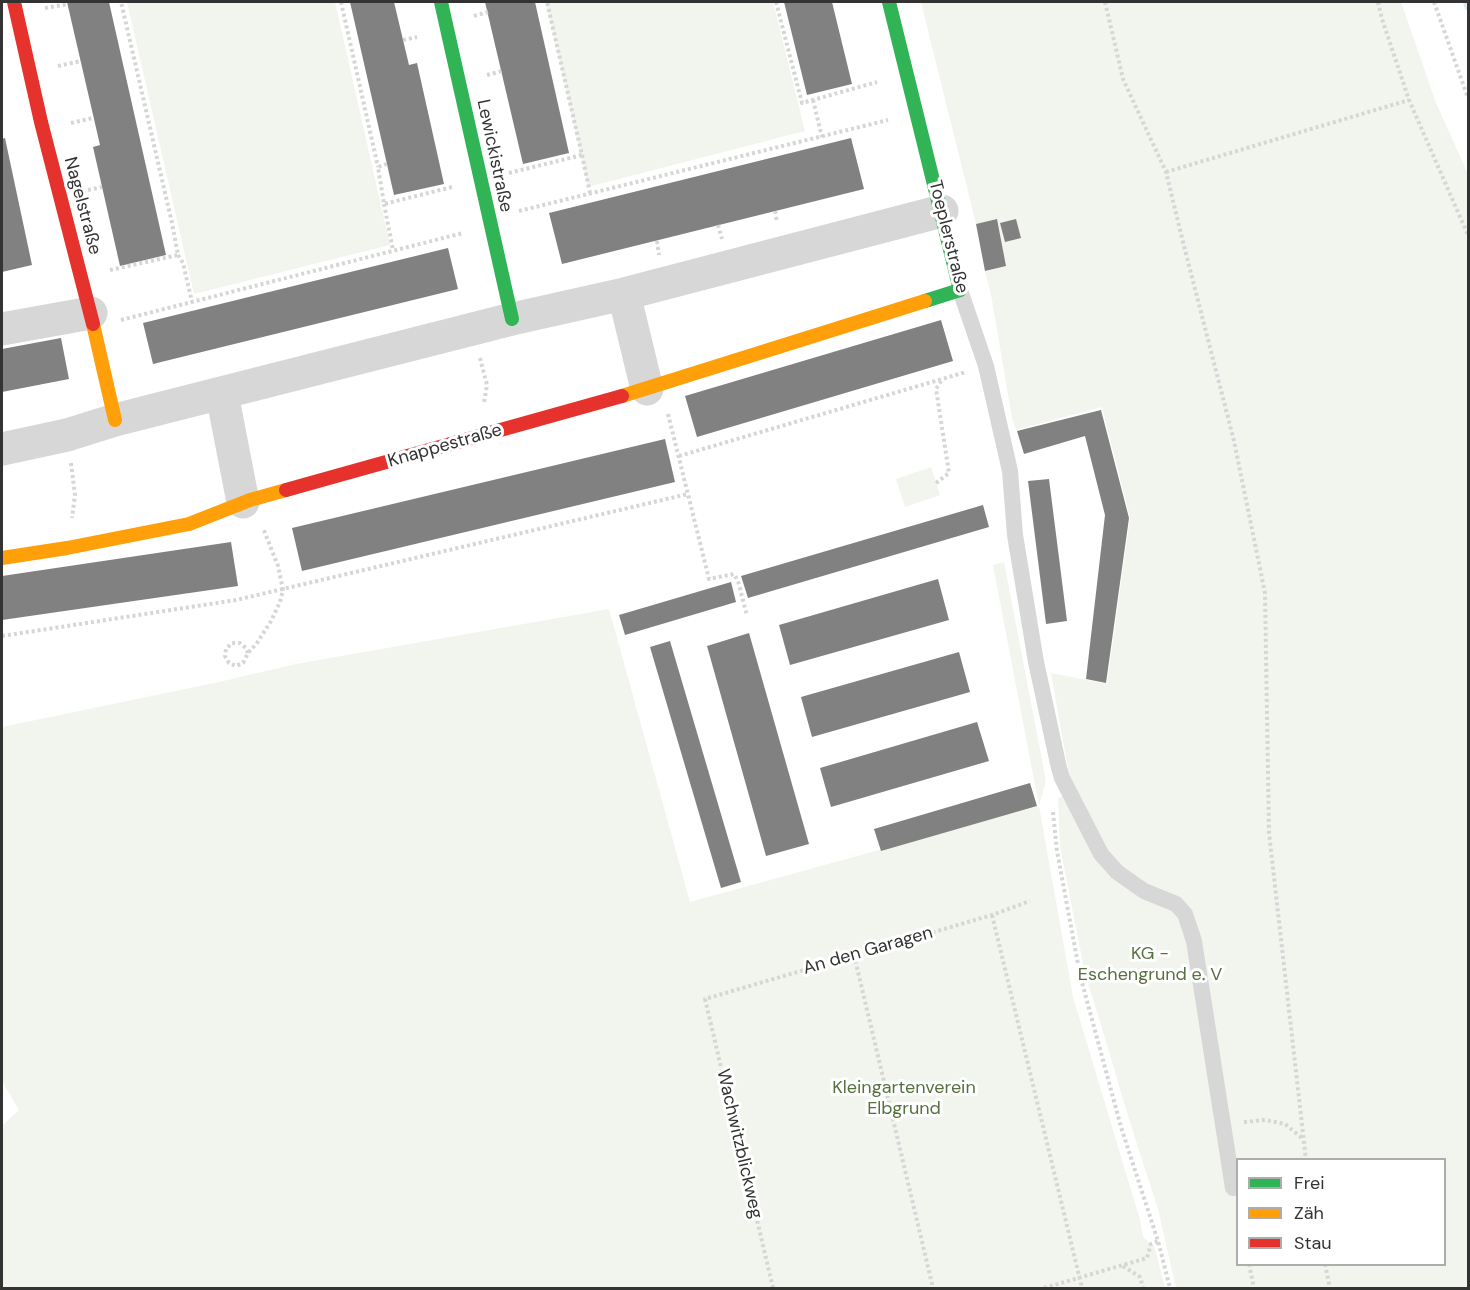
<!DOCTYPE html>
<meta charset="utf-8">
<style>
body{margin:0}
#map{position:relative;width:1470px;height:1290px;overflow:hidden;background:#fff;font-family:"DM Sans",sans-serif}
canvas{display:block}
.frame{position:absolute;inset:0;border:3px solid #333;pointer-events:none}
.legend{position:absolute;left:1236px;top:1158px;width:210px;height:108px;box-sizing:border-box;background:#fff;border:2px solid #adadad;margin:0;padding:8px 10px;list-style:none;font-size:18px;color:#333}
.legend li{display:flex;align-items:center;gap:12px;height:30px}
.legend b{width:30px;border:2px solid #adadad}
</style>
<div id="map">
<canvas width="1470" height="1290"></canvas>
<div class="frame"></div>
<ul class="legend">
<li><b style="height:8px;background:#30b455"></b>Frei</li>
<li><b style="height:8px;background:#ff9f0a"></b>Zäh</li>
<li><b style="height:8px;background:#e5322d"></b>Stau</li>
</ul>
</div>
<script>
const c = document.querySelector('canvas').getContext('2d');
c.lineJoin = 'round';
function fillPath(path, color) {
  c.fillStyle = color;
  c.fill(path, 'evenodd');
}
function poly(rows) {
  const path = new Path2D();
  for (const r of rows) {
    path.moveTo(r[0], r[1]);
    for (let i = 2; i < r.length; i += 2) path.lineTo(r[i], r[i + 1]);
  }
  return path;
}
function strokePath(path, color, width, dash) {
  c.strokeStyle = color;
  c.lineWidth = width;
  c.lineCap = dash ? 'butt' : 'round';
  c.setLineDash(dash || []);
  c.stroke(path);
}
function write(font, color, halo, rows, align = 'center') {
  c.font = font + ' "DM Sans",sans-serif';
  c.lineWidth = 6;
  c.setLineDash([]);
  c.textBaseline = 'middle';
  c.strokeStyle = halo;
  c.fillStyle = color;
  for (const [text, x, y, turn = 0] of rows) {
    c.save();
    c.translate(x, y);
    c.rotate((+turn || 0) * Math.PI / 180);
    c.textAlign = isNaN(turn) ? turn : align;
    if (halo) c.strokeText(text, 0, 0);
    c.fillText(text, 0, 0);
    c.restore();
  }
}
fillPath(poly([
 [127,2,335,2,390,245,194,294],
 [546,2,773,2,805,131,588,187],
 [921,2,1401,2,1436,103,1468,174,1468,1288,1176,1288,1158,1209,1128,1116,1103,1031,1085,974,1060,846,1058,798,1063,796,1069,774,1051,673,1107,684,1130,518,1102,407,1016,430,1012,418,991,294,985,271,1006,266,997,219,976,224],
 [1238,1160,1444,1160,1444,1264,1238,1264],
 [931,467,940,495,905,507,896,479],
 [1004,562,1046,781,1039,806,1073,997,1140,1220,1143,1237,1155,1248,1165,1288,2,1288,2,1126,19,1110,2,1081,2,727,219,682,296,664,609,609,690,902,1039,806,993,565]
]), '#f1f5ed');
strokePath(poly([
 [1467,2,1468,6]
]), '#ddebf3', 8);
fillPath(poly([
 [67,2,109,2,166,255,120,266,93,147,100,145],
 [350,2,394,2,409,65,417,63,444,184,394,195],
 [485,2,535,2,569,153,523,164],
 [784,2,832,2,852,84,807,95],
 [5,138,32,265,2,272,2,139],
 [851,138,864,189,562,264,549,213],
 [997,219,1006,266,985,271,976,224],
 [1016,219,1021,238,1005,242,1000,223],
 [448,248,458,289,153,364,143,323],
 [941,320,953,361,697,437,685,396],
 [61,338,69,379,2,392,2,349],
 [1101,410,1129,518,1106,683,1086,679,1105,515,1085,436,1024,454,1017,431],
 [665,439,675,482,302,571,292,528],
 [1049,479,1067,621,1046,624,1028,481],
 [983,505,989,527,748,598,741,576],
 [231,542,238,586,2,620,2,576],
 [938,579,949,620,790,665,779,625],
 [731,582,736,602,625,635,619,615],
 [749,633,809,844,766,856,707,646],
 [670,641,741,882,721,888,650,647],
 [959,652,970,692,812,737,801,697],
 [977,722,989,761,831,807,820,768],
 [1030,783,1037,806,881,851,874,829]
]), '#818181');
strokePath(poly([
 [341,2,378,167],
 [776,2,802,103,877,82],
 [1105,2,1123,79,1166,172,1183,242,1234,441,1265,593,1269,833,1306,1160],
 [1378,2,1382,19,1409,100,1468,235],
 [1434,2,1468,98],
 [45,8,68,4],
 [474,16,488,12],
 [403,40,417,37],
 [58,66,81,61],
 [487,75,502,71],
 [813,100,822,137],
 [71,123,93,118],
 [582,155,590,193],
 [387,164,378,167,384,204,452,187],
 [1166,172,1409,100],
 [509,173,582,155,547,2],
 [88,190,102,187],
 [384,204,393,250],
 [519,211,888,120],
 [775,211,777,222],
 [718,225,722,239],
 [657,241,659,255],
 [178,255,183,263,192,302],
 [110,270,178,255,172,223,121,2],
 [121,320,463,233],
 [480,358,487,385,484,403],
 [668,414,709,579,734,574,738,581,747,616],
 [679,456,966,372],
 [71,463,75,495,72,518],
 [936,483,949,473,936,389,941,381],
 [2,636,236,600,688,494],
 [248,653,246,648,240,643,232,643,226,649,225,656,229,663,236,666,243,663,248,653,257,643,271,621,280,602,283,590,278,566,263,528],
 [1053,812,1057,851,1080,975,1121,1127,1158,1241,1170,1288],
 [992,915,1082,1288],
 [854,955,933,1288],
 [1244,1122,1265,1120,1285,1124,1303,1139],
 [1249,1264,1254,1288],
 [1325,1264,1330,1288],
 [1123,1266,1140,1277,1143,1288],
 [773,1288,705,999,992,915,1030,901],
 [1044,1288,1147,1258,1151,1244,1158,1241]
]), '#d6d6d6', 4, [3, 3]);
strokePath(poly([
 [960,290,986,366,1010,471,1015,535,1036,662,1059,768,1062,778,1101,854,1117,872,1144,891,1176,904,1185,914,1194,941,1233,1188]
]), '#d7d7d7', 16);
strokePath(poly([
 [624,294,647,389],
 [2,329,91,313],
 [222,394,243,502],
 [2,449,67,435,115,420,512,319,624,294,942,211]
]), '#d7d7d7', 33);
strokePath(poly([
 [441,2,512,319],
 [889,2,960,290,925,301]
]), '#30b455', 14);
strokePath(poly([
 [93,324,115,420],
 [622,396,925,301],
 [2,558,67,548,189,524,250,500,286,490]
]), '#ff9f0a', 14);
strokePath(poly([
 [14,2,41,122,93,324],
 [286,490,622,396]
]), '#e5322d', 14);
write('18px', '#333', '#fff', [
 ["Lewickistraße",494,156,78],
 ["Nagelstraße",82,206,75],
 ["Toeplerstraße",948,237,76],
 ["Knappestraße",445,446,-16],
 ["An den Garagen",868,951,-16],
 ["Wachwitzblickweg",739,1144,77]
]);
write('18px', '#56703f', '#fff', [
 ["KG -",1150,954],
 ["Eschengrund e. V",1150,975],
 ["Kleingartenverein",904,1088],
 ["Elbgrund",904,1109]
]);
</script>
